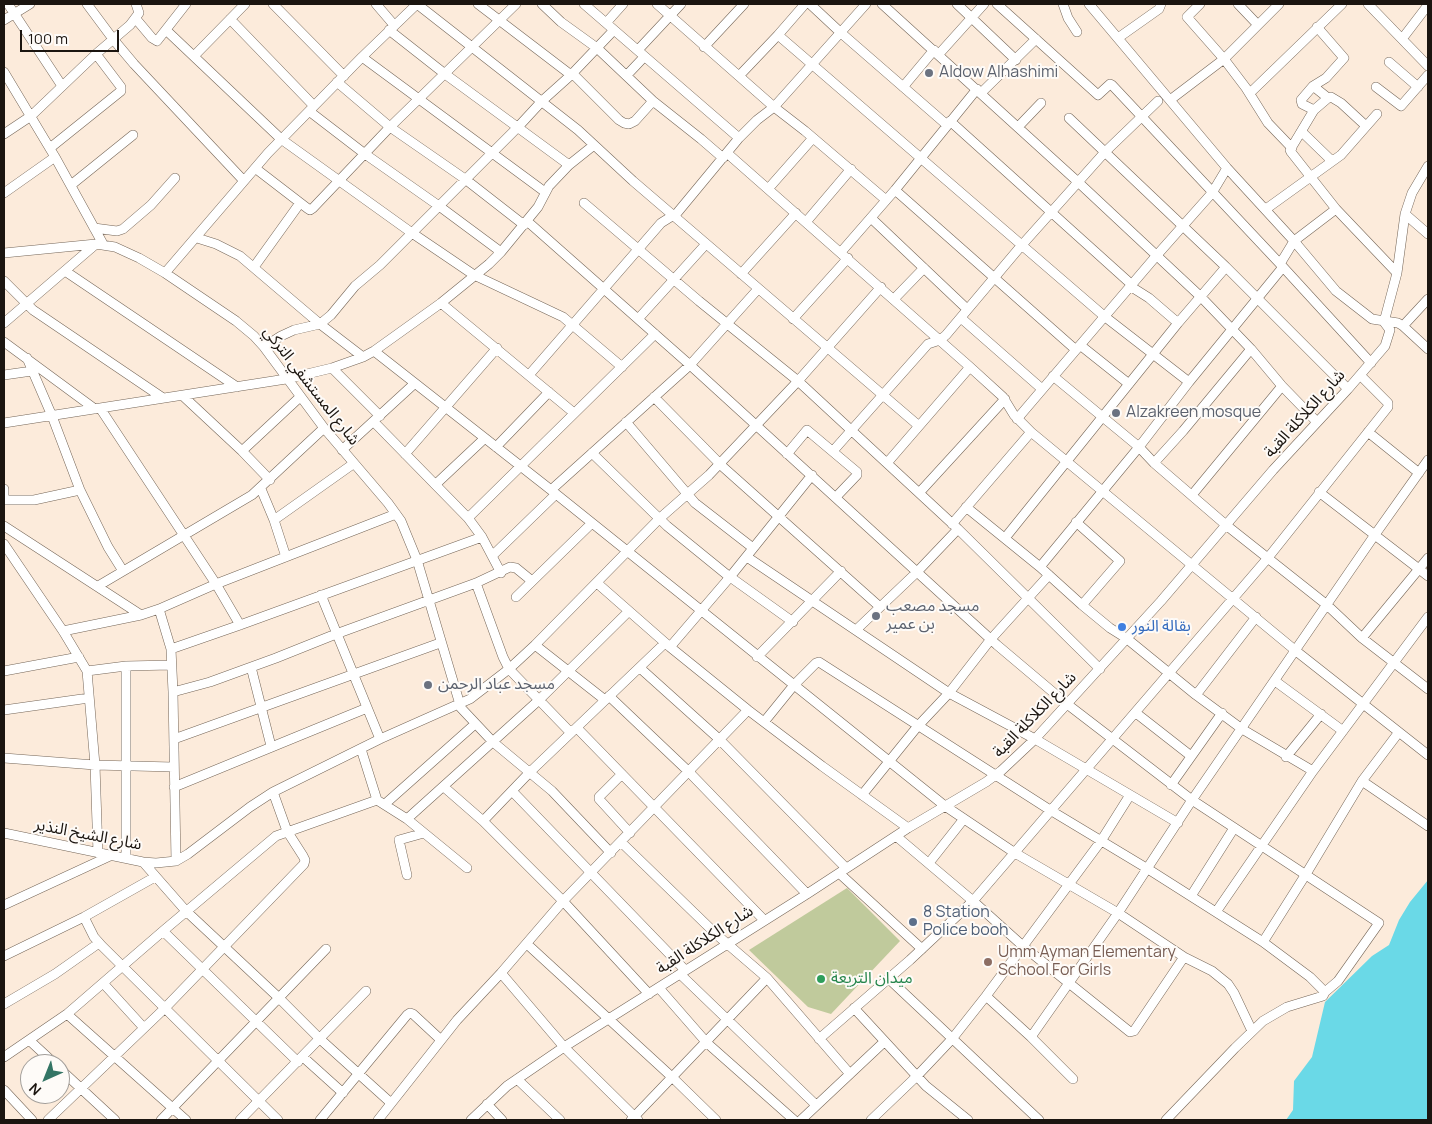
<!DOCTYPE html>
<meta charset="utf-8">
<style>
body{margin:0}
#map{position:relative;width:1432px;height:1124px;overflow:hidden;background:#fcebdb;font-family:Manrope,sans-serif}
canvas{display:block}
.frame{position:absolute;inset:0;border:5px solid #1b1510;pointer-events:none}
.north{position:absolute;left:20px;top:1054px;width:50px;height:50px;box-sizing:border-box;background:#fefbf8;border:1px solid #a39f9b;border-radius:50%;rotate:224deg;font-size:14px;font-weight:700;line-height:20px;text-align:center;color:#1b1510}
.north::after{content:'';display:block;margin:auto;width:18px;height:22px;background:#347565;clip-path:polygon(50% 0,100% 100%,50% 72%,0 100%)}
.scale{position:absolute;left:20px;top:30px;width:99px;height:22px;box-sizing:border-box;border:2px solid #1b1510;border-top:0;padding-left:6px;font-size:15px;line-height:18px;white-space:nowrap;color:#1b1510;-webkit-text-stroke:4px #fefbf8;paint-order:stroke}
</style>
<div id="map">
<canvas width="1432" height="1124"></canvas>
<div class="frame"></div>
<div class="north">N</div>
<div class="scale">100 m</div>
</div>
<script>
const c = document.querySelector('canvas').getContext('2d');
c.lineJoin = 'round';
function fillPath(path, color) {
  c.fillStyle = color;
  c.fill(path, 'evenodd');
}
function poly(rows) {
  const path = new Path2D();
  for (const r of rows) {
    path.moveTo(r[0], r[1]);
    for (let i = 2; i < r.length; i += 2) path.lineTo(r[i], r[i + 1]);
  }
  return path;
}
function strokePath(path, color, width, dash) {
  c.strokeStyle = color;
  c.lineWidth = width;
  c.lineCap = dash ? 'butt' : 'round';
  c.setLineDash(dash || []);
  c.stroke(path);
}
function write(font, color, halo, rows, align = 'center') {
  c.font = font + ' Manrope,"Noto Sans Arabic",sans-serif';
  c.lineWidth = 4;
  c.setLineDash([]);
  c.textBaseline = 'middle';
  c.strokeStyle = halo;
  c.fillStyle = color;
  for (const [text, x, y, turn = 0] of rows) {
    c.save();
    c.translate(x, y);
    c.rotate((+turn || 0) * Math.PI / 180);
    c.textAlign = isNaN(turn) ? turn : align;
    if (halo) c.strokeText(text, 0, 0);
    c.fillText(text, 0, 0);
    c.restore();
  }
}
fillPath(poly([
 [847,888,900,941,831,1014,808,1007,749,950]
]), '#c0ca9c');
fillPath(poly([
 [1428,880,1428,1120,1286,1120,1293,1110,1294,1081,1312,1057,1325,1002,1372,956,1389,945,1399,920,1410,902]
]), '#6ad9e7');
const minor = poly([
 [8,4,62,86],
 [87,4,113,39,134,64,244,181],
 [273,4,344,76],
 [376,4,394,25],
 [417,4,578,130,633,181,919,426],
 [478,4,571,75],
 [542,4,561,22,597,48,653,101,701,139,723,158],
 [584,4,739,138],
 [657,4,774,107,805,131,886,200],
 [810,4,840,32,947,125],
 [882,4,1078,182,1201,297,1251,349,1282,386,1317,422],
 [957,4,1016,60],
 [997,4,1098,95,1110,84,1112,85,1283,267,1371,363],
 [1063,4,1068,18,1077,32],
 [1089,4,1227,168,1294,241,1336,291,1372,319,1398,323,1403,326,1428,349],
 [1200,4,1187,17,1224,59,1246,88,1268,123,1292,148],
 [1238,4,1258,25],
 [1368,4,1428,66],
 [136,19,152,38,157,41,186,4],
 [230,19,314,106],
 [4,20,30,4],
 [606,23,623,4],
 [166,30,281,139,412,233,474,275,563,317,622,367],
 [389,30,445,74,569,165],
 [778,35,1104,316,1189,382],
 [1118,38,1159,9,1161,4],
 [1402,39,1428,5],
 [704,47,744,4],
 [638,50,681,4],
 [939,54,984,4],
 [194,56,245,4],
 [362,57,545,192],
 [1389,62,1418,87],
 [4,72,55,157,103,244],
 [572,73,619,120,624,123,629,124,635,121,653,101],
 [627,75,644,57],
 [739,76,778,35,805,4],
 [337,82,390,127,465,179,524,225],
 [1313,86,1328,98,1331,97,1341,103,1366,126],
 [903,87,934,50],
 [1376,87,1401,106,1428,75],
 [981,93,1036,39],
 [1250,93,1342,4],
 [1328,98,1314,110,1290,150,1291,152,1336,209,1397,273],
 [1170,100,1224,59,1279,4],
 [1314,110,1302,104,1301,100,1313,86,1326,78,1344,58,1317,27],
 [309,111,365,154,439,206,501,252],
 [1069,118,1226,267,1348,389],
 [950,121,1131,284],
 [1018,127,1041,103],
 [1302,132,1332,161],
 [4,134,31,116,96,54,130,25,139,13,136,4],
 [50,148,121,91,121,87,96,54],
 [727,153,970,367,1003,397,1014,415,1031,432,1296,651,1428,755],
 [255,168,307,208,310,210,313,208,390,127,516,4],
 [71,185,133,135],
 [768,189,813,138],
 [895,190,1076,350],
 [4,193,55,157],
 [584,203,699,301,798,381,958,529,1100,669],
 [1266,209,1341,155,1377,114],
 [1405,214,1428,234],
 [871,218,967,309],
 [527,221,690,365,997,645,1067,704,1192,800,1379,923,1338,981,1325,992,1323,996,1287,1007,1263,1021,1235,1048,1166,1120],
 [806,222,851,169],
 [94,228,117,231,123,229,151,205,175,178],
 [197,238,216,244,240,256,320,324,363,357],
 [841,252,895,190,977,89],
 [4,253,96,244,115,247,139,258,165,273,236,321,254,336,264,347,324,428,388,503,401,521,417,560,461,708,493,742,552,791,611,853],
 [1280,264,1294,241,1336,209],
 [254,267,300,203],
 [65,271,237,387],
 [165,273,268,153,362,57,417,4],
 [741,274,796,213],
 [4,281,33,310,163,398],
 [1130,286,1149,298,1178,323],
 [894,299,924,268],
 [441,303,574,413],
 [961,318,1042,389],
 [638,319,706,244],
 [793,319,848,258],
 [4,323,96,244],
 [1403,326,1428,299],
 [4,342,95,409],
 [1080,345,1129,384],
 [264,347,281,336,294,330,320,324,331,315,355,286,380,265,518,127,542,101,571,75,614,30],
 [374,351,551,490,945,806,1015,853,1118,913,1184,957,1212,971,1228,984,1234,993,1252,1031],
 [27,358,52,416,80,490,108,547,123,571],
 [332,368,380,416],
 [4,375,32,371],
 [529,375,661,223,677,213,739,138,757,120,774,107,866,4],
 [1053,376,1139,447,1154,463,1226,525,1327,605,1362,638,1428,689],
 [183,396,242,451,270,480],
 [654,397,723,467,880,607],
 [100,408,216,584,240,625],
 [1017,419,1157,255,1212,193,1227,168],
 [374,422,468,518,482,537,501,573],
 [626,422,695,503,753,548],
 [4,423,286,379,332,368,363,357,374,351,441,303,489,264,501,252,538,207,549,186,569,165,594,145],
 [1368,432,1419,473],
 [496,447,549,392],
 [342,450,414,384],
 [242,451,300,397],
 [833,451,928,344,940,340,946,335,1021,246,1105,152,1158,101],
 [592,453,667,526,726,574,793,622],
 [405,454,497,348],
 [787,454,807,430,857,472,857,475,836,497],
 [887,463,970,367],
 [1154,463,1183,431,1251,349],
 [436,484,485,438],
 [4,489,4,500],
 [261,489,274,520,286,557],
 [551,490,690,365,758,289],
 [1319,492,1428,576],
 [919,493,1005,399],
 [1192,495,1282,386],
 [4,500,34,500,80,490],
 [966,507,1040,567,1082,605,1110,628,1126,638,1196,695,1242,729,1313,771],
 [468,518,655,334],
 [274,520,353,464],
 [1076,522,1120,561,1082,605],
 [952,524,1031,432],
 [4,526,141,615],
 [1005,538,1178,323,1226,267],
 [4,544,63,631,87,671,95,765,98,853],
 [492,556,556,494],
 [747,557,949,693,1035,739,1178,823],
 [1040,567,1139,447,1189,382,1283,267],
 [476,583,503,657,509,669,571,733],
 [597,583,670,647,748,710,822,766,908,828],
 [98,586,252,495,324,428],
 [321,595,380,739],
 [516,597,592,523],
 [159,609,171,649,173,692,176,861],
 [856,630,917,572,958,529],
 [63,631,141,615,159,609,216,584,396,514],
 [1362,638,1428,558],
 [535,645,605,700],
 [670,647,730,577,812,475],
 [171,649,240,625,482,537],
 [757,657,841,571],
 [251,667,271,746],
 [640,668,719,739,846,868],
 [4,671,79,657],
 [87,671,126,666,171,665],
 [1275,681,1343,731],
 [173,692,210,682,276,658,336,634,476,583,510,567,516,568,532,581],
 [1196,695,1256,617],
 [609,696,688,771,807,894],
 [4,710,89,698],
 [1136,713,1191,756],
 [764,722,794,685,816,663,819,662,1050,810,1148,869,1263,942,1310,977,1325,992],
 [577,728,764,920],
 [174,739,440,643],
 [361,749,377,800,407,819,467,868],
 [1286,757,1321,714],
 [4,758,95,765,173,767],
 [622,774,599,797,599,799,630,833],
 [1362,781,1428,826],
 [1171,785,1222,713],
 [174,787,367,708],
 [444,787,483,821,563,901,649,994],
 [512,791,685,970],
 [862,795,917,727,949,693,991,639,1049,575],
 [385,804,475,724],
 [407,819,539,700,629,611],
 [483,821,530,772,665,643],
 [4,833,143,862,156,863,176,861,188,854,250,807,273,792,380,739,470,699,509,669,535,645,659,519,709,475,798,381,881,287],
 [896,836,973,901,1024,947,1130,1032,1134,1031,1184,957],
 [621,842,717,935,767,978,850,1074],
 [126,858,126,666],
 [143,862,186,911,279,998,320,1039,391,1103],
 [929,863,963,820],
 [839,873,922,949],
 [407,875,399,840,424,833],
 [1191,896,1234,828],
 [4,905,110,856],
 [1216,912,1313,771,1428,617],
 [84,917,94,937,102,946,278,1120],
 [163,931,298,1062],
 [1263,942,1306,874,1362,781,1399,732],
 [527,944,673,1078,716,1120],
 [4,956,84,917,155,877],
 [501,973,564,1047,638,1120],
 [680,974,816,1105],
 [889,979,1039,1120],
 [103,983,144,1028],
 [659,988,707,1043,794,1120],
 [986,996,1031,1037,1073,1079],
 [4,1004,55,974,99,943],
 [854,1008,926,1086,968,1120],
 [67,1014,186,1120],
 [1031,1037,1118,913,1192,800,1374,536,1428,460],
 [819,1039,910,960,973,901,1267,559,1388,407,1388,403,1360,375],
 [29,1040,55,1064],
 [4,1057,67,1014,163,931,276,836,377,800],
 [303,1057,343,1093],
 [60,1069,115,1120],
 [517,1079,560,1120],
 [4,1090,32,1120],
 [487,1104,502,1120],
 [48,1120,164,1009,304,864,305,860,303,856,287,831,273,792],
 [161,1120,326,949],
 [240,1120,366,991],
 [320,1120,407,1015,410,1013,413,1014,441,1040],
 [378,1120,457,1020,501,973,563,901,748,710],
 [471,1120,507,1086,564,1047,807,894,908,828,986,782,1001,771,1035,739,1161,601,1273,470,1348,389,1385,346,1390,330,1384,322,1397,273,1405,214,1412,193,1428,166],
 [631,1120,767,978],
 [801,1120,884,1042],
 [871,1120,917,1076,952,1039,986,996,1101,841,1130,795]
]);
strokePath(minor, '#756658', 10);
strokePath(minor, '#fff', 9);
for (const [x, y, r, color] of [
 [929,73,5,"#6b7280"],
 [1116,413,5,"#6b7280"],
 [876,616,5,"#6b7280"],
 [1122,627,5,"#3f7fe0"],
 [428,685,5,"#6b7280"],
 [913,922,5,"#5c6f8a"],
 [988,962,5,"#8d6e63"],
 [821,979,5,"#2e9e5b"]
]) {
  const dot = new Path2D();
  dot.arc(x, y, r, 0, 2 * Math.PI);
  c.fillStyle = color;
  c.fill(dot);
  strokePath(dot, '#fefbf8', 2);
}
write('16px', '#5b616d', '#fefbf8', [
 ["Aldow Alhashimi",939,73],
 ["Alzakreen mosque",1126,413],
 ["مسجد مصعب",886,607],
 ["بن عمير",886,625],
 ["مسجد عباد الرحمن",438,685]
], 'left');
write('16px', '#1b1510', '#fefbf8', [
 ["شارع المستشفي التركي",311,386,52],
 ["شارع الكلاكلة القبة",1305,414,-48],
 ["شارع الكلاكلة القبة",1035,715,-46],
 ["شارع الشيخ النذير",88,835,11],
 ["شارع الكلاكلة القبة",705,940,-33]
]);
write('16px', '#366cbe', '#fefbf8', [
 ["بقالة النور",1132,627]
], 'left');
write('16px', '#4e5e75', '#fefbf8', [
 ["8 Station",923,913],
 ["Police booh",923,931]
], 'left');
write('16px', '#785e54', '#fefbf8', [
 ["Umm Ayman Elementary",998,953],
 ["School For Girls",998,971]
], 'left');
write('16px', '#27864d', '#fefbf8', [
 ["ميدان التريعة",831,979]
], 'left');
</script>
